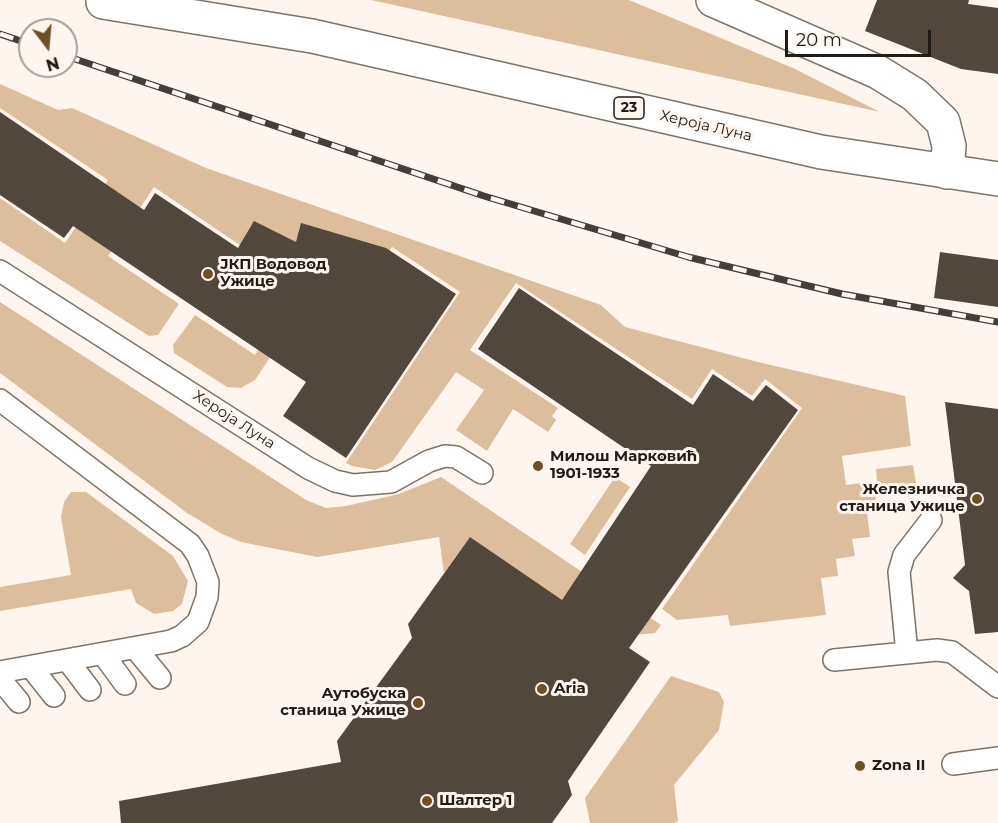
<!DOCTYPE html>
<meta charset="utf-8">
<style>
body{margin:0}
#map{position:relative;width:998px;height:823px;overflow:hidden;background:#fef6ee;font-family:Montserrat,sans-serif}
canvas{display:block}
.north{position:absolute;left:18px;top:18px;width:60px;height:60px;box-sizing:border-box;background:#fef6ee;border:2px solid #a59f98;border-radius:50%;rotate:164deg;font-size:16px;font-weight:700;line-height:24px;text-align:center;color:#201c17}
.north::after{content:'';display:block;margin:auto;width:21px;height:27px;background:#704f26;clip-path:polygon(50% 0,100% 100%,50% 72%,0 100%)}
.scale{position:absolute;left:785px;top:30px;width:146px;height:27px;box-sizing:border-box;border:3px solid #201c17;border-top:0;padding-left:8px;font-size:18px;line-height:21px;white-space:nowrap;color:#201c17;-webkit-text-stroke:4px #fef6ee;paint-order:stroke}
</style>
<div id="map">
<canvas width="998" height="823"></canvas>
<div class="north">N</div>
<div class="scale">20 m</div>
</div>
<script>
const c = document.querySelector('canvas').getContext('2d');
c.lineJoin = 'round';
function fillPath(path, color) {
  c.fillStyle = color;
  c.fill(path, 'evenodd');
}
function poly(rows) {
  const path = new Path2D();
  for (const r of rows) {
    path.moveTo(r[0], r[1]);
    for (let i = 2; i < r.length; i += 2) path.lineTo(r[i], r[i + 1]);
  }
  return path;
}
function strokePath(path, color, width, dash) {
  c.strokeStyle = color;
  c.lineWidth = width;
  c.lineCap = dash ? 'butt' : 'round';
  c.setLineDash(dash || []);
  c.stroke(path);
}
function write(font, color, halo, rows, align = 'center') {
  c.font = font + ' Montserrat,sans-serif';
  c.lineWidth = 6;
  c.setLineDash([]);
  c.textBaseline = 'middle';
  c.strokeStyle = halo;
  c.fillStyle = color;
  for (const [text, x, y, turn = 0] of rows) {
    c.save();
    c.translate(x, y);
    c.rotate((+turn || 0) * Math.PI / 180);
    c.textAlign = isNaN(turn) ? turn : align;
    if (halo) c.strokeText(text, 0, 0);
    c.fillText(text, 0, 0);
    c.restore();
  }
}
fillPath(poly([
 [371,0,629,0,793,68,880,112],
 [0,84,58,110,72,108,206,168,601,305,625,327,758,362,905,396,911,446,842,456,846,485,877,481,876,469,913,465,916,483,879,488,874,505,867,513,870,537,852,539,855,556,836,559,838,576,821,578,826,615,730,626,728,615,677,620,662,609,802,408,765,379,752,396,712,369,692,399,516,283,470,350,558,408,552,416,556,420,548,432,513,409,487,451,456,430,484,390,456,372,392,462,375,470,352,466,346,463,460,292,392,247,374,274,340,252,255,380,241,388,227,387,174,353,173,345,195,315,255,355,302,287,154,187,108,256,179,304,158,335,149,336,0,241,0,198,65,243,108,180,0,108],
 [0,302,306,500,326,508,346,506,399,494,441,477,661,625,655,633,634,635,626,646,470,537,444,573,439,537,317,557,241,542,222,534,187,513,0,373],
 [615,477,630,487,585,555,570,544],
 [71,492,86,492,173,556,188,581,182,604,173,611,154,614,136,603,131,589,0,611,0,587,71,575,61,517,64,502],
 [671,676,719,692,724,702,719,730,674,785,678,821,674,823,590,823,585,798]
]), '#ddbe9c');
fillPath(poly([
 [877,0,969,0,968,4,998,8,998,74,961,69,865,31],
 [0,112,144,210,155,193,238,248,254,221,296,242,301,223,386,248,456,294,346,458,283,416,306,382,73,226,64,238,0,195],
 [940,252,998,260,998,307,934,298],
 [519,288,693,405,713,374,753,401,766,385,798,410,629,648,650,662,568,781,572,795,552,823,121,823,119,801,341,762,337,741,412,638,408,624,470,537,562,600,651,466,478,349],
 [945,402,998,409,998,632,975,634,969,591,953,578,965,565]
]), '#51473c');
const lane = poly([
 [0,271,308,468,335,481,353,485,391,482,429,461,445,456,456,457,482,473],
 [0,400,190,544,198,556,208,582,207,597,198,622,182,636,171,641,0,672],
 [136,649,160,678],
 [907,653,899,572,904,555,931,520],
 [103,654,125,684],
 [834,660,937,650,952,652,998,687],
 [68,661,90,690],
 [31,667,54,696],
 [0,679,19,702],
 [953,764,998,758]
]);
const secondary = poly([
 [713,0,878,72,915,95,943,122,949,146,947,172]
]);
const primary = poly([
 [103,2,312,36,821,152,998,179]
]);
strokePath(lane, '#7e7367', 24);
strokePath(secondary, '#7e7367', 36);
strokePath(primary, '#7e7367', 36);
strokePath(lane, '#fff', 21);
strokePath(secondary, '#fff', 33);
strokePath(primary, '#fff', 33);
const rail = poly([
 [0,34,30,44],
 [66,56,484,196,688,257,842,294,998,322]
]);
strokePath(rail, '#423e38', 7);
strokePath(rail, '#fef6ee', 4.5, [14]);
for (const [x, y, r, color] of [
 [208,274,6,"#704f26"],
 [538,466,6,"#704f26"],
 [977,499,6,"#704f26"],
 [542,689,6,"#704f26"],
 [418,703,6,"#704f26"],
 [860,766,6,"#704f26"],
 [427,801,6,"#704f26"]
]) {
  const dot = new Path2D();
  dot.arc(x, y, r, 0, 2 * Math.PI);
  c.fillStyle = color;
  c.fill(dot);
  strokePath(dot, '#fef6ee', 2);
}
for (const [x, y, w] of [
 [629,108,30]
]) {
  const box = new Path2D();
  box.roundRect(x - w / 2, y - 11, w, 22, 4.5);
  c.fillStyle = '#fef6ee';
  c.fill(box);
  strokePath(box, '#201c17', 1.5);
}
write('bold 14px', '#201c17', null, [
 ["23",629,108]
]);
write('15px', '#201c17', '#fef6ee', [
 ["Хероја Луна",706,126,13],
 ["Хероја Луна",234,420,33]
]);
write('bold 15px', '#201c17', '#fef6ee', [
 ["ЈКП Водовод",220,265],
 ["Ужице",220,282],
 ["Милош Марковић",550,457],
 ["1901-1933",550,474],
 ["Железничка",965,490,"right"],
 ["станица Ужице",965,507,"right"],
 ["Aria",554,689],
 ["Аутобуска",406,694,"right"],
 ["станица Ужице",406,711,"right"],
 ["Zona II",872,766],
 ["Шалтер 1",439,801]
], 'left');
</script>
